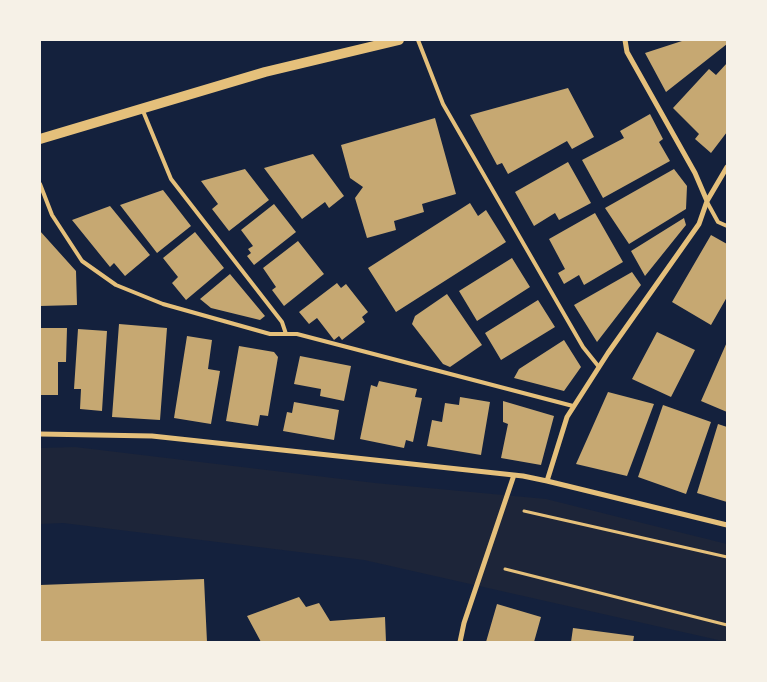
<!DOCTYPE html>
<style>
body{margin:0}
#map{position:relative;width:767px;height:682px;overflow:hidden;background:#14213d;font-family:"Work Sans",sans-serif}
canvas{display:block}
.frame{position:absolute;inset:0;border:41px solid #f6f1e7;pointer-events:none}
</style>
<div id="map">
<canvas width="767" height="682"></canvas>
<div class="frame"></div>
</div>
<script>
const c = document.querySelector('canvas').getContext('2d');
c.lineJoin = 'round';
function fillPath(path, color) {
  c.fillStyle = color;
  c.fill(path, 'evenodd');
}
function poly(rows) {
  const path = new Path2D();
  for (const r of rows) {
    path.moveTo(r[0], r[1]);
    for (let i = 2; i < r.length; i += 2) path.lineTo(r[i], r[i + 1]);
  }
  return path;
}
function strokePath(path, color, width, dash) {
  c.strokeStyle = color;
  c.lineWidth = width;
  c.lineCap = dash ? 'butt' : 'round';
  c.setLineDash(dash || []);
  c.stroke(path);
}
fillPath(poly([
 [75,447,375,483,546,499,727,544,727,642,364,560,63,523,40,524,40,448]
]), '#1d2539');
fillPath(poly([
 [685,40,727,40,727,44,666,92,645,53],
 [727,63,727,132,711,153,695,139,699,134,673,108,709,69,716,75],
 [568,88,594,137,572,149,567,141,508,174,502,163,497,165,470,115],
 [650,114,663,139,659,142,670,161,603,198,582,160,624,138,620,131],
 [435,118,456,194,422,204,424,212,394,221,396,230,367,238,355,198,363,187,350,178,341,145],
 [313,154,344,196,329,208,325,202,302,219,264,168],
 [568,162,591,203,559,220,555,213,534,226,515,192],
 [245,169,269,200,229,231,212,209,218,204,201,181],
 [674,169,687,186,686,209,629,244,605,208],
 [163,190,191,226,157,253,120,205],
 [470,203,478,216,486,210,506,242,396,312,368,268],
 [274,204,296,232,254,265,247,256,251,253,248,249,253,246,241,230],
 [110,206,150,255,125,276,114,263,110,267,72,220],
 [595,213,623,262,584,285,579,275,564,284,558,273,565,269,549,239],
 [684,218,686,225,645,276,631,251],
 [40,231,76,271,77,305,40,306],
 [195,232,224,268,186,300,172,283,178,277,163,258],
 [711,235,727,244,727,297,711,325,672,302],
 [298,241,324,274,284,306,272,290,276,287,263,268],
 [512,258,530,287,477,321,459,291],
 [632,272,641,285,597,342,574,305],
 [230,274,265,316,260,320,211,308,200,299],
 [337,283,341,288,346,284,368,312,362,317,365,322,342,340,339,336,334,340,317,318,309,324,299,312],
 [447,294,482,345,450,367,443,364,412,324,415,316],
 [538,300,555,327,501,360,485,333],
 [119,324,167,328,160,420,112,417],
 [40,328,67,328,66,362,58,362,58,395,40,395],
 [78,329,107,331,102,411,80,409,81,389,74,389],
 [657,332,695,350,671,397,632,379],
 [187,336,212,340,208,369,220,371,211,424,174,418],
 [564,340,581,367,564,391,514,378,519,369],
 [727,342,727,412,701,401],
 [239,346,274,352,278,357,268,416,260,415,258,426,226,421],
 [300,356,351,366,344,401,320,396,321,389,294,384],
 [379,381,417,389,415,397,422,398,413,442,406,440,404,448,360,439,371,385,377,387],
 [608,392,654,404,627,476,576,464],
 [460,397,490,402,481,455,427,446,432,420,442,422,445,403,459,405],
 [503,401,554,416,541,465,501,458,508,424,503,422],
 [294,402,339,410,334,440,283,431,287,412,292,413],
 [663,405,711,422,686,494,638,477],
 [718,424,727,427,727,502,697,493],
 [204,579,207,642,40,642,40,585],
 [299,597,306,607,319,603,330,621,385,617,386,642,261,642,247,616],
 [497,604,541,617,534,642,486,642],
 [573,628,634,636,633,642,571,642]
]), '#c6a872');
strokePath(poly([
 [524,511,727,557],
 [505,569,727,625]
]), '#e5c07b', 3);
strokePath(poly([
 [418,40,443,104,583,347,599,367],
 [143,111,171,179,282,322,286,334],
 [40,184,52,215,82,261,116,285,163,304,270,334,297,334,573,406],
 [707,202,718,222,727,226]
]), '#e5c07b', 4);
strokePath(poly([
 [625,40,627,52,695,173,707,201],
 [40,434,152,436,523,476,547,481,727,525],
 [547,481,567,417,608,353,699,224,707,201,727,167],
 [460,642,464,623,514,475]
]), '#e5c07b', 5);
strokePath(poly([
 [40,139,265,72,399,40]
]), '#e5c07b', 10);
</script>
